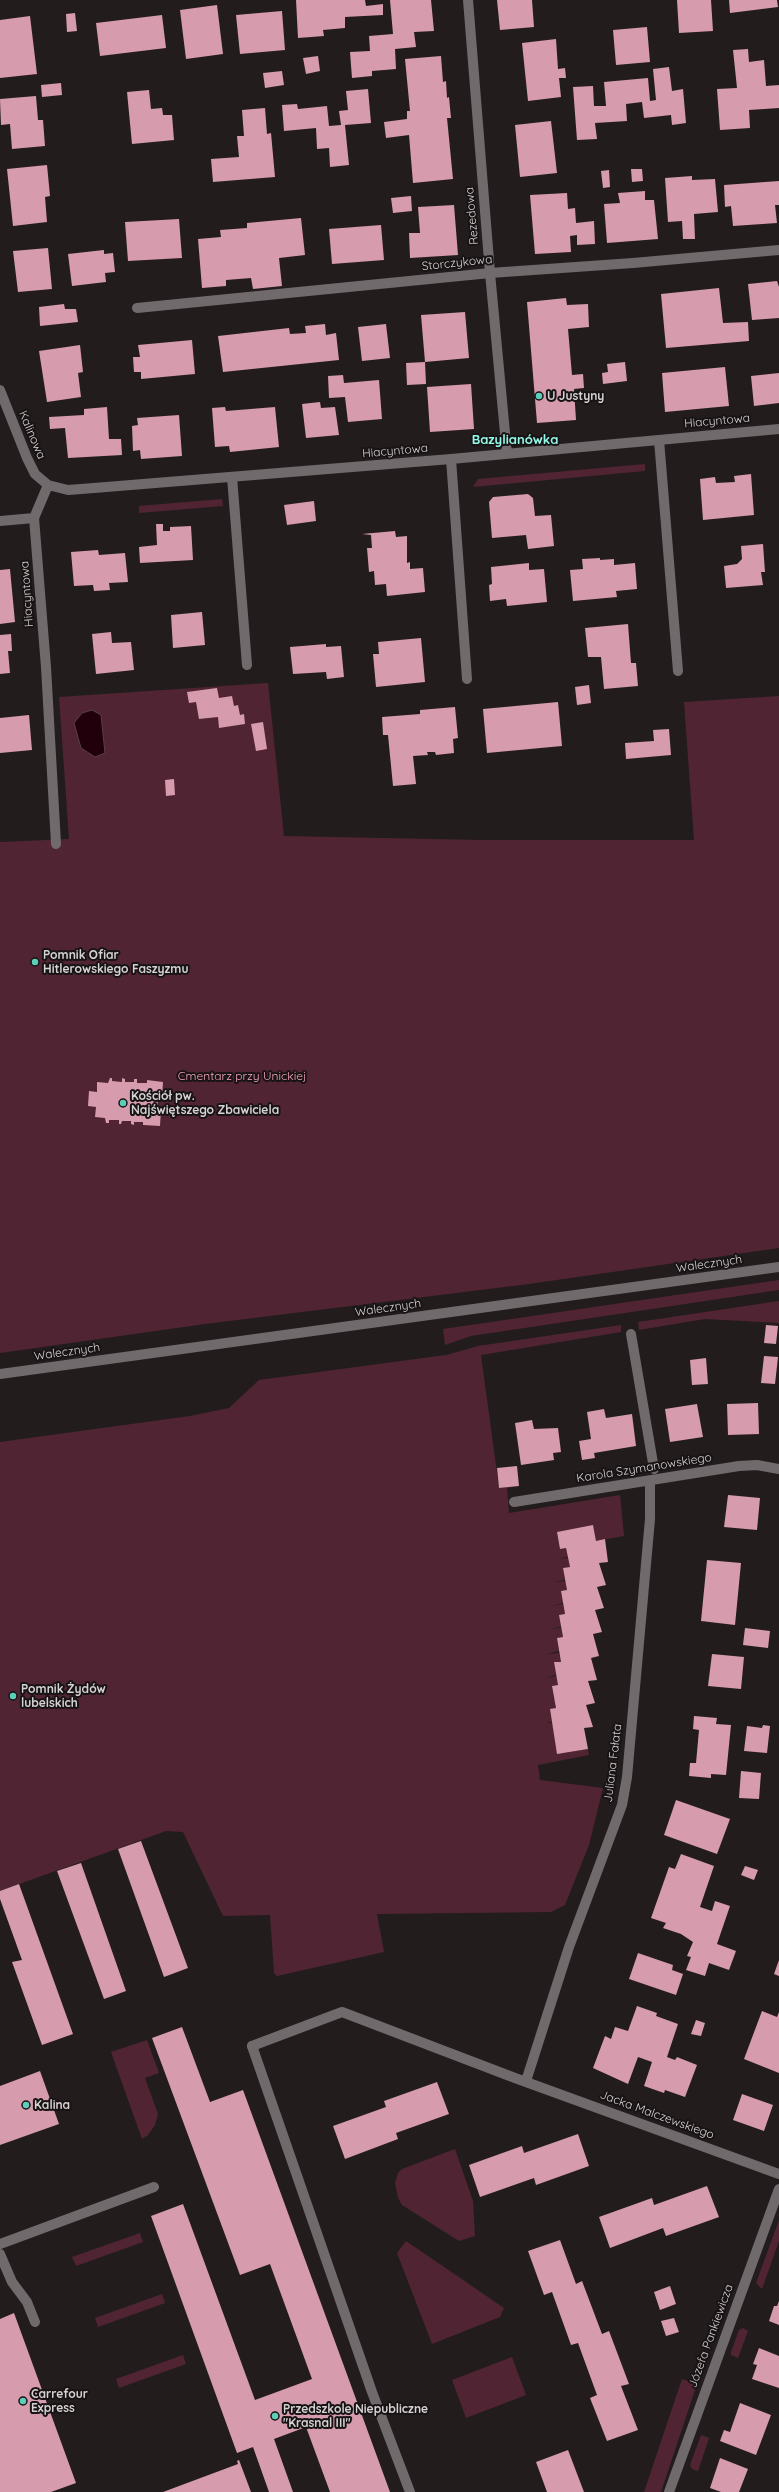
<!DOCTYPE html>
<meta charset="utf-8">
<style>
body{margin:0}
canvas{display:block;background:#221c1d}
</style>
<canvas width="779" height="2492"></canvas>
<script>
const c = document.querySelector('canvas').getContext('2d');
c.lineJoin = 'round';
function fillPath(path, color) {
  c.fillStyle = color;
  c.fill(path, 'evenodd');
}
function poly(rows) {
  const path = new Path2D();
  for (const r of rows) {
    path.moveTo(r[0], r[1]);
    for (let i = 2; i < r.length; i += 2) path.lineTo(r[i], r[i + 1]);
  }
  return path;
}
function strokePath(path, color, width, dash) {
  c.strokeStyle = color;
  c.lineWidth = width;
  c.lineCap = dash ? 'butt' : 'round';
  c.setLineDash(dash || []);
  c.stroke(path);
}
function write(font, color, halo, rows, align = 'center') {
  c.font = font + ' Quicksand,sans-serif';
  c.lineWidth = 4;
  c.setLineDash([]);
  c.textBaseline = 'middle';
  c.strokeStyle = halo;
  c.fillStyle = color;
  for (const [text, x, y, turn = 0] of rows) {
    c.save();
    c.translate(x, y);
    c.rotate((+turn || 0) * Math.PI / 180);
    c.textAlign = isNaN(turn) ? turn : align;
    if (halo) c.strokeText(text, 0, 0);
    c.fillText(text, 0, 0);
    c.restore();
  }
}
fillPath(poly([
 [645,464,645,471,473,487,478,479],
 [222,499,223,506,139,513,139,506],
 [268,683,284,836,480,840,694,840,684,702,779,696,779,1248,529,1284,205,1324,0,1353,0,842,69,839,59,697],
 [779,1280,779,1290,471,1336,445,1345,443,1329],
 [779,1301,779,1323,705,1319,639,1330,638,1322],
 [621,1325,621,1332,481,1355,499,1488,519,1486,507,1488,509,1513,620,1495,624,1536,596,1541,593,1526,557,1532,560,1549,566,1548,568,1557,556,1559,568,1558,570,1567,563,1568,565,1580,553,1582,566,1581,567,1590,563,1603,552,1606,563,1604,565,1614,559,1615,561,1627,549,1629,561,1628,563,1637,557,1638,559,1651,547,1654,559,1653,561,1662,554,1663,556,1675,545,1678,557,1676,558,1685,552,1686,554,1699,542,1701,555,1699,556,1708,550,1710,552,1722,546,1723,552,1723,563,1753,588,1749,589,1755,538,1765,540,1780,603,1788,589,1845,565,1905,551,1912,377,1914,384,1952,277,1976,274,1973,270,1915,223,1916,183,1832,166,1831,0,1891,0,1442,190,1416,229,1408,259,1380,446,1355,478,1346],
 [147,2040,159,2073,145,2078,158,2114,155,2125,148,2135,142,2139,111,2052],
 [455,2149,473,2201,475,2236,459,2241,402,2205,398,2198,395,2183,398,2173,402,2169],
 [779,2220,779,2241,762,2289,756,2283],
 [140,2233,143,2242,76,2266,72,2257],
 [406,2241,504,2308,500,2317,432,2344,397,2253],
 [162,2294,165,2303,98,2327,95,2318],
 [743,2328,748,2331,738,2358,731,2355,731,2352,739,2330],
 [183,2355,186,2364,119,2388,116,2379],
 [512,2357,526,2395,466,2418,452,2380],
 [682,2379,697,2384,661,2492,644,2492],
 [701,2435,709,2438,698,2471,692,2469,690,2465]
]), '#502433');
const water = poly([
 [92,710,101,715,105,753,95,757,81,748,74,723,82,713,92,710]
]);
fillPath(water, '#22000b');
strokePath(water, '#583f47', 1);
fillPath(poly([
 [296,0,365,0,366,6,383,4,383,15,345,17,345,28,323,30,324,36,298,38],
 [390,0,431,0,434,31,414,32,416,47,395,49,396,69,372,71,372,76,352,78,350,52,370,51,369,36,393,34],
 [497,0,532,0,534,27,500,30],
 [677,0,711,0,713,31,679,33],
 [729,0,777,0,778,7,730,13],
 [217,5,223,54,186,59,180,10],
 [282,11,285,50,240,54,236,15],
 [75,13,77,31,67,32,66,14],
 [162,15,166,48,100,56,96,23],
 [30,16,37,74,0,78,0,20],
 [647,27,650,62,616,65,613,30],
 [556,39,558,69,565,68,566,78,559,78,561,97,528,101,522,43],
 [748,49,749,62,764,60,766,86,779,85,779,108,749,110,750,128,720,130,717,89,737,88,733,50],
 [318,56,320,71,306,74,303,58],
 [441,56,443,82,446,81,447,98,449,97,451,118,447,118,453,179,413,183,409,135,386,138,384,122,407,119,407,111,410,111,405,59],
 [669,67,672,91,683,89,686,123,672,125,671,115,644,118,642,102,626,104,627,121,595,123,597,139,577,140,573,87,593,86,594,106,606,106,604,82,648,78,650,101,656,100,653,69],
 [282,71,284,85,265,88,263,73],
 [61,83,62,95,42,97,41,85],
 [368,89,371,123,345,125,349,165,330,167,329,148,317,149,316,128,284,131,282,105,297,104,298,109,327,106,329,126,341,125,339,111,348,110,346,91],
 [149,90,151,109,162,108,163,115,172,115,174,140,132,144,127,92],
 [36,96,38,120,43,120,45,146,12,149,10,124,1,125,0,99],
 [265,108,267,134,271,133,275,177,213,182,211,159,239,157,237,136,244,136,242,110],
 [551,121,557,173,520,177,515,125],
 [47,165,50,196,45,197,47,222,13,226,7,169],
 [631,169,642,169,643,181,632,182],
 [609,170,610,187,603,188,601,171],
 [692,176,692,180,715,179,718,212,694,214,695,239,683,239,682,221,668,222,665,178],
 [779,181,779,205,775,205,777,223,733,226,731,206,725,207,724,185],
 [645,191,645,200,654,200,658,239,607,243,604,204,620,203,618,193],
 [567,193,568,209,575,208,576,223,594,221,595,244,577,245,577,235,570,236,571,252,535,254,530,195],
 [411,196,412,211,393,213,391,198],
 [454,205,458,255,410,258,409,233,420,233,418,207],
 [301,218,305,255,279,258,282,286,253,289,251,278,226,280,226,286,202,288,198,239,221,237,220,230,247,228,247,223],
 [179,219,182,258,128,261,125,222],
 [381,225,384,260,332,264,329,229],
 [48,248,52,289,18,292,13,251],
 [104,250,104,254,113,253,115,272,105,273,106,282,72,286,68,254],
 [777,281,779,287,779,318,752,320,748,284],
 [719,288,723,323,748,322,749,341,666,348,661,294],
 [566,298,567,305,588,304,589,327,568,329,572,375,583,374,584,388,574,389,576,420,537,423,527,302],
 [64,304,65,309,76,309,78,322,40,326,39,307],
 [465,312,469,358,425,362,426,384,407,385,406,363,425,362,421,315],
 [325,324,326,335,336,333,339,360,223,372,218,336,289,328,290,334,306,333,305,326],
 [386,324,390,358,362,361,358,327],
 [192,340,195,374,141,379,141,372,134,372,133,357,140,357,138,345],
 [80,345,83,372,78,373,81,397,47,402,39,351],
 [625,362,627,381,603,384,602,373,608,372,607,364],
 [725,367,729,406,665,412,662,373],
 [779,373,779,403,754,406,751,376],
 [343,375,344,383,379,380,382,419,348,422,345,397,329,398,328,376],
 [471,384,474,429,430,432,427,387],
 [320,402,321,408,335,407,339,435,306,438,302,404],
 [107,407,109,439,121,439,122,455,68,458,65,428,50,429,49,417,84,415,84,409],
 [225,407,226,411,275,407,279,447,230,452,229,446,215,447,212,408],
 [179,415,182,456,141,459,140,450,133,451,132,426,138,425,137,418],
 [751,474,754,515,703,520,700,479,715,477,716,483,735,482,734,476],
 [528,494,533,498,535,516,551,515,554,546,528,549,526,535,492,538,489,502,493,497],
 [314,501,316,521,287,525,284,505],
 [156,524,163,524,163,531,170,531,170,527,191,526,193,560,140,563,139,547,157,545],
 [395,531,396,537,407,536,407,563,410,562,410,569,423,568,425,592,387,596,386,584,375,585,374,571,369,572,367,548,372,548,371,535,362,534],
 [763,544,765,572,761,572,763,585,726,588,724,566,737,564,742,559,741,546],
 [98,550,99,555,125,553,128,582,109,583,110,590,94,591,93,585,74,586,71,552],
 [600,558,600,560,614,559,614,565,635,563,637,589,616,591,617,597,573,601,570,570,583,569,582,559],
 [529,563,529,570,544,569,547,602,507,606,506,599,490,601,489,585,492,584,491,567],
 [10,569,15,622,0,624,0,570],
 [202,612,205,645,173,648,171,615],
 [628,624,631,663,636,663,638,686,604,689,601,657,588,657,585,628],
 [111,632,112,643,131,642,134,670,96,674,92,634],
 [11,634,12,651,8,651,10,673,0,674,0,635],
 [421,638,425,682,376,687,373,654,379,654,378,642],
 [326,644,326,647,341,646,344,677,327,679,326,672,293,674,290,647],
 [589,685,591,703,577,705,575,687],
 [217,688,219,698,232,696,234,706,238,705,240,715,244,714,245,724,219,728,218,717,199,719,196,702,189,703,187,692],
 [558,702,562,746,487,753,483,709],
 [455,707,458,738,453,739,454,753,436,755,435,752,427,752,428,755,413,756,416,784,393,786,388,735,383,735,382,717,420,714,420,710],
 [29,715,32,750,0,753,0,718],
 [263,722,267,749,256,751,251,724],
 [669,729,671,755,626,759,625,743,654,741,653,730],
 [174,779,175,795,166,796,165,780],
 [110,1078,112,1078,112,1081,122,1082,122,1078,125,1079,125,1082,134,1082,134,1079,137,1079,137,1083,147,1083,147,1080,163,1082,162,1099,158,1099,157,1108,161,1109,160,1126,143,1125,143,1122,134,1122,134,1125,131,1124,131,1121,122,1121,121,1124,119,1124,119,1120,109,1120,109,1123,106,1123,105,1118,95,1117,96,1107,88,1106,89,1091,97,1092,97,1082,108,1083],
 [766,1325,778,1326,776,1344,764,1343],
 [764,1356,778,1357,775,1384,761,1383],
 [706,1358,708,1384,692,1385,690,1360],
 [758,1403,759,1434,728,1435,727,1404],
 [697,1404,703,1437,670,1442,665,1409],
 [604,1409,606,1418,632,1414,636,1446,594,1453,595,1458,582,1460,579,1441,591,1439,587,1412],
 [532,1420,534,1429,558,1428,561,1452,553,1453,554,1460,521,1465,515,1423],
 [517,1466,519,1486,499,1488,497,1468],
 [728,1495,760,1498,757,1530,724,1527],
 [593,1525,596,1541,605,1539,608,1562,599,1563,606,1585,597,1587,604,1608,595,1610,602,1632,593,1634,599,1656,591,1658,597,1680,588,1681,595,1703,586,1705,593,1727,584,1728,588,1749,557,1754,550,1709,556,1708,552,1686,558,1685,554,1662,561,1662,557,1638,563,1637,559,1615,565,1614,561,1591,567,1590,563,1568,570,1567,566,1548,560,1549,557,1532],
 [707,1560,741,1563,735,1625,701,1621],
 [745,1628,770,1631,768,1648,743,1645],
 [712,1654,744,1657,741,1689,708,1686],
 [694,1716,717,1718,716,1724,731,1725,726,1775,711,1774,711,1778,689,1776,690,1763,696,1763,699,1730,693,1729],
 [763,1725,770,1726,767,1753,744,1751,747,1726,762,1728],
 [741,1771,761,1773,759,1799,739,1798],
 [676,1800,730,1819,717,1854,664,1835],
 [141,1841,188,1968,164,1977,118,1849],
 [681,1854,714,1866,700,1907,712,1911,715,1901,730,1906,717,1944,736,1951,729,1970,709,1963,705,1976,686,1970,691,1957,687,1956,693,1942,681,1934,663,1928,666,1923,651,1918,669,1867,675,1869],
 [81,1863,126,1991,104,1999,57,1871],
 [745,1866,758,1870,754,1880,741,1875],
 [19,1884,73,2034,42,2045,12,1962,22,1960,0,1899,0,1891],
 [638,1953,673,1965,672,1970,683,1974,676,1995,629,1979],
 [779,1960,779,1976,774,1974],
 [637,2006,657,2013,656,2016,678,2024,667,2057,675,2060,677,2057,697,2065,685,2097,665,2090,664,2093,644,2086,652,2062,638,2057,628,2084,593,2068,605,2036,611,2039,615,2027,628,2031],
 [762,2011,777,2017,779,2012,779,2073,744,2059],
 [696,2020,705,2023,701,2036,691,2034],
 [182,2027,210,2102,243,2090,390,2492,330,2492,306,2427,274,2439,293,2492,269,2492,253,2447,237,2453,151,2216,183,2204,255,2400,312,2379,270,2264,240,2275,152,2038],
 [40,2071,59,2124,0,2145,0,2086],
 [437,2082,449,2114,396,2133,398,2139,345,2159,333,2126,386,2107,384,2101],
 [742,2094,773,2105,764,2131,733,2120],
 [578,2134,589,2166,536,2185,534,2178,480,2197,469,2165,522,2146,524,2153],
 [707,2186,719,2217,666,2236,663,2228,610,2248,599,2217,652,2198,654,2205],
 [560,2240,576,2284,582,2281,602,2334,609,2331,629,2384,621,2386,638,2430,607,2441,590,2398,597,2395,578,2343,571,2345,552,2292,544,2295,528,2251],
 [670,2286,676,2304,660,2310,654,2292],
 [779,2301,779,2325,769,2321,774,2306,777,2306],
 [14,2313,76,2483,51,2492,0,2492,0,2319],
 [674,2318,679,2332,666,2336,661,2321],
 [759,2348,779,2356,779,2388,752,2379,757,2365,753,2364],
 [740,2403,771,2415,756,2455,720,2441,724,2430,730,2432],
 [568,2450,584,2492,547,2492,536,2462],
 [720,2458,748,2469,739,2492,721,2492,710,2488],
 [239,2460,251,2492,163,2492,238,2464,237,2461]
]), '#d69bac');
strokePath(poly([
 [659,440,678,671],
 [451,459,467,679],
 [232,477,247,665],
 [252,2046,372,2392,410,2492],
 [0,2254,12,2282,27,2302,35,2322]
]), '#716a6c', 10);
strokePath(poly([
 [46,667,56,844],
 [631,1334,654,1469]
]), '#716a6c', 10);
strokePath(poly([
 [468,0,490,273,507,454],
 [137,308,490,273,633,263,779,250],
 [0,390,27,458,35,474,48,485],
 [0,521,34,518],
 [46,667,34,518,48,485,68,490,94,488,451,459,779,429],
 [514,1502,739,1466,757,1465,779,1469],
 [252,2046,342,2012,515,2078,779,2174],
 [526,2081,569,1947,622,1805,627,1777,650,1519,650,1481],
 [0,2244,154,2187],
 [669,2492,779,2189]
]), '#716a6c', 10);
strokePath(poly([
 [0,1374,779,1267]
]), '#716a6c', 10);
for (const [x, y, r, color] of [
 [539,396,4,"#5cceba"],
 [35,962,4,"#5cceba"],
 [123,1103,4,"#5cceba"],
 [13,1696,4,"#5cceba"],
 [26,2105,4,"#5cceba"],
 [23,2401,4,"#5cceba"],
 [275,2416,4,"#5cceba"]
]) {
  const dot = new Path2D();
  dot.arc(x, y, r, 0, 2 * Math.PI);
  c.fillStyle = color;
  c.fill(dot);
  strokePath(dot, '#181314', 1.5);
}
write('12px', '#d6d2d3', '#181314', [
 ["Rezedowa",472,216,-95],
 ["Storczykowa",457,263,-6],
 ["Hiacyntowa",717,421,-5],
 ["Kalinowa",32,435,67],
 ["Hiacyntowa",395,451,-5],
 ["Hiacyntowa",27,594,-94],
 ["Walecznych",709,1264,-8],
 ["Walecznych",388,1308,-8],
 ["Walecznych",67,1352,-8],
 ["Karola Szymanowskiego",644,1468,-9],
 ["Juliana Fałata",613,1763,-83],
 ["Jacka Malczewskiego",657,2115,20],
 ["Józefa Pankiewicza",711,2336,-70]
]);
write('bold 12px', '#d6d2d3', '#181314', [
 ["U Justyny",547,396],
 ["Pomnik Ofiar",43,955],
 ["Hitlerowskiego Faszyzmu",43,969],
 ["Kościół pw.",131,1096],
 ["Najświętszego Zbawiciela",131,1110],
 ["Pomnik Żydów",21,1689],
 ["lubelskich",21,1703],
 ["Kalina",34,2105],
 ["Carrefour",31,2394],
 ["Express",31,2408],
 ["Przedszkole Niepubliczne",283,2409],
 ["\"Krasnal III\"",283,2423]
], 'left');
write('12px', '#f8a5be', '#181314', [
 ["Cmentarz przy Unickiej",242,1076]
]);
write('bold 13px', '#94fae7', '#181314', [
 ["Bazylianówka",515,440]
]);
</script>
